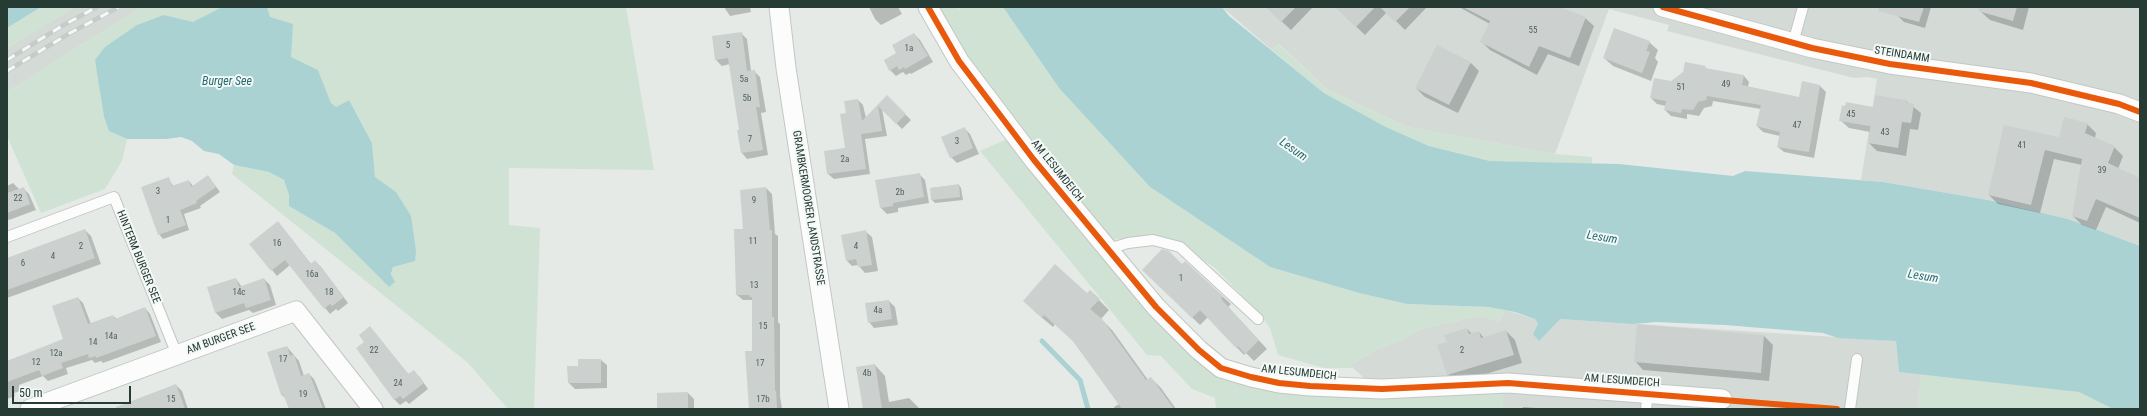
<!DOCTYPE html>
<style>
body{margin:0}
#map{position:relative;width:2147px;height:416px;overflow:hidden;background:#e5eae7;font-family:"Roboto Condensed",sans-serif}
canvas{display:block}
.frame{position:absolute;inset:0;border:8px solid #253b34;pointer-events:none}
.scale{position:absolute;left:12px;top:386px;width:119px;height:18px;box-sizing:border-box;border:2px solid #253b34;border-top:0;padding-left:5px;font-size:12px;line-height:14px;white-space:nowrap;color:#253b34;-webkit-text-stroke:3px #f4f8f6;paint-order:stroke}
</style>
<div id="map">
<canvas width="2147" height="416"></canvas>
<div class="frame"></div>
<div class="scale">50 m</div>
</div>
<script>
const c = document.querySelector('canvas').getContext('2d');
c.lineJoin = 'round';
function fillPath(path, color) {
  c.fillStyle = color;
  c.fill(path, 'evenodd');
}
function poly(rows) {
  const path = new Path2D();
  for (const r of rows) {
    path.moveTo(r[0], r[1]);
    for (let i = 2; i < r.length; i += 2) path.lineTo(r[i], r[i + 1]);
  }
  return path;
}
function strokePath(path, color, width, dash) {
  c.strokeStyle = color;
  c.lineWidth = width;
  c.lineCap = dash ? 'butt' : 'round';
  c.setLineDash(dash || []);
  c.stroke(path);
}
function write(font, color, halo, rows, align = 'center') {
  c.font = font + ' "Roboto Condensed",sans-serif';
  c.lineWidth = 4;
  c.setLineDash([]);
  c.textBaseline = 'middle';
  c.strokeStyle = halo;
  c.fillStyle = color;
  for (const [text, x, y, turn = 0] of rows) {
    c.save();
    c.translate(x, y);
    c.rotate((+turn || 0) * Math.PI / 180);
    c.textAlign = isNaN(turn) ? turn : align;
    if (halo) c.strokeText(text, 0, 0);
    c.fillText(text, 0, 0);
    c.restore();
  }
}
fillPath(poly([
 [74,7,142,7,7,92,7,48],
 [1222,7,2140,7,2140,246,2068,219,1988,200,1883,182,1861,180,1877,79,1868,77,1854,78,1667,31,1669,25,1609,9,1555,154,1407,127,1328,90,1279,44,1272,50],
 [1505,310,1535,319,1538,324,1560,319,1896,341,1899,372,1922,373,1917,409,1502,409,1505,379,1367,381,1350,365,1377,349,1402,340,1420,329,1482,315,1499,322]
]), '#d4dbd7');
fillPath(poly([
 [41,7,74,7,7,48,7,28],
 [142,7,222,7,193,23,164,15,100,93,104,117,109,131,127,139,122,161,105,189,41,213,7,136,7,92],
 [267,7,626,7,654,170,509,168,509,225,540,228,534,409,508,409,468,363,232,174,234,165,269,172,284,180,289,195,289,206,335,233,389,287,393,267,395,192,375,178,372,143,349,100,336,107,331,103,318,70,291,57,269,17],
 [934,7,957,7,959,9,963,7,1003,7,1059,88,1150,187,1270,267,1359,293,1407,304,1489,307,1505,310,1499,322,1482,315,1420,329,1402,340,1377,349,1350,365,1353,368,1324,368,1278,355,1270,328,1260,314,1214,267,1178,244,1153,238,1116,239,1099,248,1219,373,1504,391,1502,409,1216,409,1215,398,1192,389,1161,356,1147,355,980,151,1007,139,970,64],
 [1278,44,1328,90,1407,127,1555,154,1592,157,1592,164,1491,161,1429,146,1386,127,1324,93,1272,50],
 [1922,373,2079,392,2113,409,1917,409]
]), '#d0e2d4');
fillPath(poly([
 [7,7,41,7,7,28],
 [222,7,267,7,270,17,293,24,291,57,318,70,331,103,336,107,349,100,372,143,375,177,396,192,411,216,416,251,415,261,393,267,391,274,395,282,389,287,335,233,289,206,289,195,284,180,269,172,234,165,219,154,204,151,192,141,181,137,166,139,127,139,109,131,104,117,95,60,105,47,137,25,164,15,193,22],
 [1003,7,1222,7,1229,16,1324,93,1386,127,1429,146,1490,161,1619,164,1733,176,1745,171,1883,182,1988,200,2068,219,2140,246,2140,409,2113,409,2079,392,1899,372,1896,341,1838,338,1823,333,1725,325,1656,322,1633,324,1560,319,1539,341,1533,334,1538,324,1535,319,1515,312,1489,307,1407,304,1359,293,1270,267,1150,187,1059,88]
]), '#aad2d3');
fillPath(poly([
 [724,7,750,7,751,12,730,16],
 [869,7,898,7,902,14,881,25,875,19],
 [1266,7,1313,7,1291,30],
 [1344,7,1427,7,1405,30,1387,12,1365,35,1340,11],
 [1459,7,1557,7,1585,18,1594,26,1579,66,1548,54,1537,75,1490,50,1481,41,1490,24],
 [1900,7,1931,7,1925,28,1904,22,1898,16],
 [1981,7,2029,7,2023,30,1990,20,1980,11],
 [741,33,747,39,751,71,754,71,760,77,766,112,761,113,768,155,747,159,742,153,740,131,730,64,722,66,716,60],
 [914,34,920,40,933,62,911,74,910,73,906,75,903,72,896,76,890,70,897,54],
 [1649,42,1658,50,1655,58,1658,62,1651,81,1613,66,1604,58],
 [1471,63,1479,71,1458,113,1425,97,1416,88],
 [1705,67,1708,70,1744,76,1749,82,1748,87,1800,99,1802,83,1820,86,1826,92,1814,158,1784,152,1778,147,1780,136,1763,132,1757,126,1761,109,1713,101,1712,106,1704,108,1699,116,1687,114,1687,119,1671,116,1665,110,1666,106,1657,104,1651,98,1671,82],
 [887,96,911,120,902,129,882,109,887,136,865,139,870,174,834,179,828,174,825,152,846,148,847,114,858,100,863,105,866,118],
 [1906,101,1921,113,1918,130,1910,129,1906,156,1877,151,1869,143,1870,132,1849,128,1840,120,1874,108],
 [2087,124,2096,133,2095,138,2114,147,2123,156,2118,169,2140,179,2140,223,2106,207,2096,230,2082,225,2073,216,2082,165,2054,159,2040,213,1998,204,1989,195,2004,126,2060,138],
 [964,128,970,134,979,154,957,163,951,157],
 [919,174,925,180,929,203,898,208,898,212,887,214,881,208],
 [208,176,220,192,200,206,201,208,184,214,189,230,163,239,159,234,168,178,174,187,189,181,193,186],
 [13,183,20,190,23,188,29,194,36,210,9,220,7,218,7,186],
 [959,185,961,188,963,200,935,203,932,200,931,188],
 [766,188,772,194,775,234,778,236,778,322,780,324,780,396,782,409,750,409,753,352,753,300,743,300,737,295,744,230],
 [283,228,311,264,315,261,321,267,348,303,338,311,336,309,330,314,290,265,277,276,272,270],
 [85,230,91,236,101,264,7,298,7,260],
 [866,232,872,237,878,271,865,273,858,265,852,266,846,260],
 [1185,262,1231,304,1228,307,1267,349,1254,361,1246,353,1244,355,1208,317,1200,325,1151,278,1182,265],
 [236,279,242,287,264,279,270,285,276,305,253,313,249,310,222,319,216,313,208,288],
 [1087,294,1099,300,1109,310,1101,319,1112,330,1148,380,1151,378,1161,388,1176,409,1115,409,1114,407,1119,404,1075,343,1055,324,1053,327,1034,311],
 [78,298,83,303,91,324,113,316,117,319,145,308,150,314,161,342,103,363,101,361,95,363,92,360,66,368,68,374,48,381,43,376,19,385,21,391,14,393,15,396,7,399,7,361,64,340],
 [889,301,895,307,898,325,874,328,869,322],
 [1638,325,1764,336,1773,345,1769,381,1643,370,1635,361],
 [370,327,409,375,419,376,428,389,409,404,406,401,400,405,395,400,358,348,366,343],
 [1467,329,1472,334,1479,332,1484,338,1506,331,1515,340,1522,363,1456,383,1448,374,1448,342],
 [287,347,299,361,304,376,309,374,314,379,326,409,290,409,286,399,282,395,268,353],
 [601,360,607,365,607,388,575,389,569,383],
 [875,365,885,376,889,402,909,398,920,409,863,409],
 [176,385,182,391,188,409,116,409],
 [688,393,694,399,694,409,658,409],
 [1523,407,1550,409,1523,409]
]), '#0003');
strokePath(poly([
 [1042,341,1080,380,1088,409]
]), '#aad2d3', 5);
fillPath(poly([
 [1266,7,1296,7,1281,22],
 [1335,7,1375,7,1356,27],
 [1380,7,1410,7,1395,22],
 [1463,7,1560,7,1586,17,1570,58,1539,46,1529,67,1480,42,1490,21],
 [1879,7,1924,7,1919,22,1878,11],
 [1979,7,2017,7,2013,21,1978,11],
 [1614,28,1650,41,1646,51,1650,52,1642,73,1603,58],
 [742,32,747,71,755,70,760,107,756,107,763,150,741,153,737,130,739,130,728,58,715,60,712,36],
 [914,33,928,56,905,69,904,67,899,70,897,66,889,71,884,60,896,53,892,45],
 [1437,45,1471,62,1449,105,1415,88],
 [1685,62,1706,66,1705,68,1744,75,1742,85,1799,97,1802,81,1820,85,1809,152,1777,147,1780,132,1756,126,1761,105,1707,96,1706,100,1698,102,1693,110,1682,109,1681,113,1664,110,1666,101,1650,98,1654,78,1671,81,1683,72],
 [887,95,906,114,896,124,878,106,882,131,861,134,866,169,827,174,824,151,845,148,840,114,846,113,844,101,858,99,862,121],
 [1875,95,1906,100,1906,102,1914,104,1911,123,1902,122,1898,148,1868,143,1870,126,1839,121,1842,105,1845,106,1846,102,1873,107],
 [2064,117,2088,123,2085,133,2115,146,2108,163,2140,178,2140,218,2096,199,2087,221,2072,216,2082,159,2045,150,2031,205,1988,195,2004,125,2059,137],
 [965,127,973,148,950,158,941,137],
 [920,173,924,197,893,203,893,206,880,208,875,180],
 [208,175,216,187,196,201,197,203,180,210,186,225,158,235,141,187,169,177,172,186,189,180,191,187],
 [959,184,960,197,931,200,930,188],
 [24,187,30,204,7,213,7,193],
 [766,187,770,230,772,230,772,317,774,317,775,391,776,391,777,409,749,409,745,351,752,351,752,297,750,297,749,295,736,295,734,229,743,229,740,190],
 [278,221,311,264,315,260,344,297,332,306,330,304,324,309,285,260,271,271,249,244],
 [85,229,95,258,7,290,7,258],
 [866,230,872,265,858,267,856,259,846,261,841,235],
 [1162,249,1169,251,1182,264,1185,261,1223,296,1221,299,1259,340,1245,354,1238,346,1236,348,1200,310,1192,318,1142,270],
 [1055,264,1087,293,1090,290,1100,299,1090,309,1102,319,1146,380,1151,377,1174,409,1122,409,1072,340,1044,315,1042,318,1023,301],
 [236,278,239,287,264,278,271,300,246,308,244,303,215,313,207,287],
 [78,297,88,324,113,315,115,319,145,307,156,336,96,358,96,356,89,358,88,354,61,363,63,368,42,376,39,370,7,382,7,361,63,339,52,306],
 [889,300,892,319,868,323,865,303],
 [1637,324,1764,335,1761,373,1634,362],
 [370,326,408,374,414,370,424,383,403,399,400,396,394,400,356,348,364,342,359,335],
 [1467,328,1469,334,1479,331,1481,338,1506,330,1514,355,1447,375,1437,345,1447,342,1444,335],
 [287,346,290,356,294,354,301,376,309,373,323,409,289,409,283,394,281,395,267,352],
 [578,359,601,359,601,383,568,383,567,366,578,366],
 [875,364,882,409,863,409,856,367],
 [176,384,185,409,116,409,116,407],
 [688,392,688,409,657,409,657,393]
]), '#ccd1cf');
const service = poly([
 [1793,43,1803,7],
 [7,237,114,197,177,355],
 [1108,249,1128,243,1153,240,1180,247,1258,319],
 [1646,409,1648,393],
 [1850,409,1857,359]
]);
const minor = poly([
 [779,7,786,68,839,409],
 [928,7,959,61,1034,160,1156,307,1199,350,1221,368,1251,377,1279,383,1310,386,1382,389,1508,383,1722,399],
 [1663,7,1812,48,1890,64,2031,83,2119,104,2140,112],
 [30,409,296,311,373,409]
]);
strokePath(service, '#c2c7c4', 12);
strokePath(minor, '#c2c7c4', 21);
strokePath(service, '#fbfcfb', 10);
strokePath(minor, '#fbfcfb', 19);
const rail = poly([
 [7,60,62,26,97,7],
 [7,71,70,33,119,7]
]);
strokePath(rail, '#c7cbc9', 4.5);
strokePath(rail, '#f4f8f6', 3, [9]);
strokePath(poly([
 [928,7,959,61,1034,160,1156,307,1199,350,1221,368,1251,377,1279,383,1310,386,1382,389,1508,383,1837,409],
 [1663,7,1812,48,1890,64,2031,83,2119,104,2140,112]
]), '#e8590c', 6);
write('9px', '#50615c', null, [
 ["55",1533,31],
 ["5",728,46],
 ["1a",909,49],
 ["5a",744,80],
 ["49",1726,85],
 ["51",1681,88],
 ["5b",747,99],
 ["45",1851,115],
 ["47",1797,126],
 ["43",1885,133],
 ["7",750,140],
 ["3",957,142],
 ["41",2022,146],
 ["2a",845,160],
 ["39",2102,171],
 ["3",158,192],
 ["2b",900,193],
 ["22",18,199],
 ["9",754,201],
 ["1",168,221],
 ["11",753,242],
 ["16",277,244],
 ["2",81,247],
 ["4",856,247],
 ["4",53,257],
 ["6",23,264],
 ["16a",312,275],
 ["1",1181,279],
 ["13",754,286],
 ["14c",239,293],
 ["18",329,293],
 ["4a",878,311],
 ["15",763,327],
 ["14a",111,337],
 ["14",93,343],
 ["22",374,351],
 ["2",1462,351],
 ["12a",56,354],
 ["17",283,360],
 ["12",36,363],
 ["17",760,364],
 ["4b",867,374],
 ["24",398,384],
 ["19",303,395],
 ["15",171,400],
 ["17b",763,400]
]);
write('11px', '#253b34', '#f4f8f6', [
 ["STEINDAMM",1902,55,9],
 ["AM LESUMDEICH",1057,171,51],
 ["GRAMBKERMOORER LANDSTRASSE",808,208,81],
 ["HINTERM BURGER SEE",138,257,68],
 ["AM BURGER SEE",221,339,-20],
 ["AM LESUMDEICH",1299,373,6],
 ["AM LESUMDEICH",1622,381,4]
]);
write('italic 12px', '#246a72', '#f4f8f6', [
 ["Burger See",227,82],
 ["Lesum",1293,150,35],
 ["Lesum",1602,238,10],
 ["Lesum",1923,277,10]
]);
</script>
